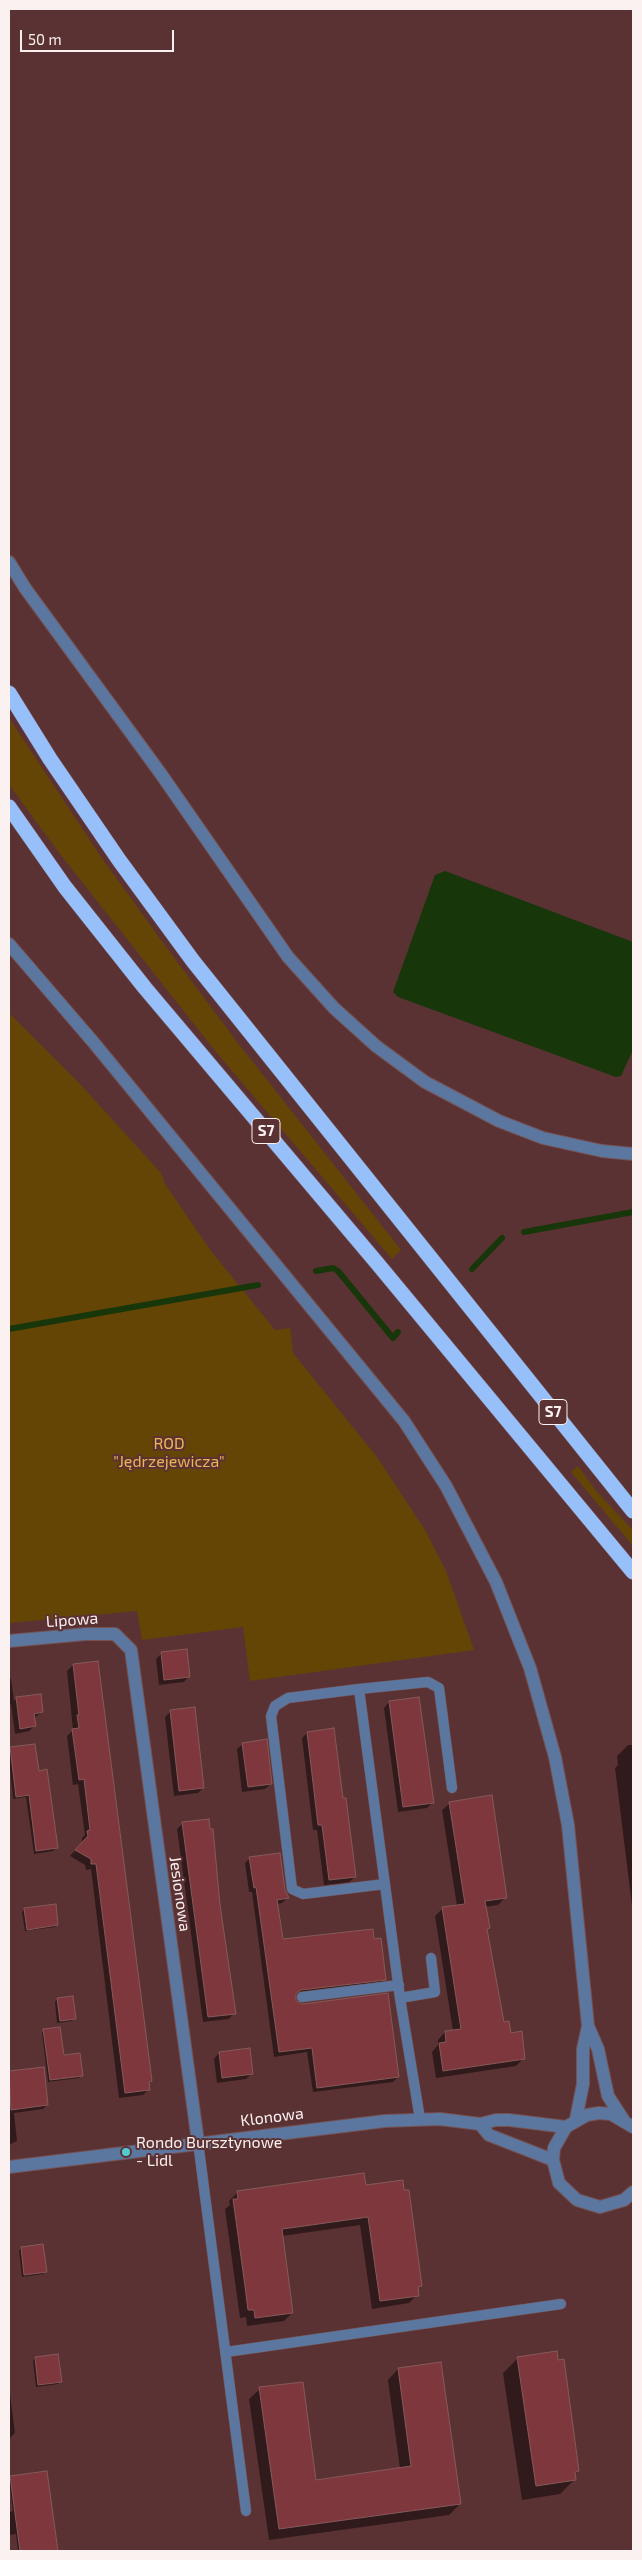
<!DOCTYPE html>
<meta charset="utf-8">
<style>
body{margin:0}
#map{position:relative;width:642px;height:2560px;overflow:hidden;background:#5b3233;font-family:"Exo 2",sans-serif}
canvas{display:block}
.frame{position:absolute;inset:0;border:10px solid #fcf1f1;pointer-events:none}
.scale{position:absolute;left:20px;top:30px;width:154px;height:22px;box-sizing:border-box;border:2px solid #fcf1f1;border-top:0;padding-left:6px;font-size:15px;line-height:18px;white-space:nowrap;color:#fcf1f1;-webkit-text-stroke:4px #5b3233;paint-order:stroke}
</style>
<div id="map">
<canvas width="642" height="2560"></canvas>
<div class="frame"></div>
<div class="scale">50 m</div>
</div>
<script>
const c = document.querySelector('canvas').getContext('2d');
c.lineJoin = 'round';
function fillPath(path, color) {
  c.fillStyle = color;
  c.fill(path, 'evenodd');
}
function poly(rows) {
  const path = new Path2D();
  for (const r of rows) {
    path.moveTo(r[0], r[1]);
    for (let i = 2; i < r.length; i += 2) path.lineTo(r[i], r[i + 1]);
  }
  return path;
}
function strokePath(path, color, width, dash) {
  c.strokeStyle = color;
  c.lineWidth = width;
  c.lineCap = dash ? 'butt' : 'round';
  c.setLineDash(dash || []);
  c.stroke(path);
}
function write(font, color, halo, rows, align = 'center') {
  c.font = font + ' "Exo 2",sans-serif';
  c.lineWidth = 4;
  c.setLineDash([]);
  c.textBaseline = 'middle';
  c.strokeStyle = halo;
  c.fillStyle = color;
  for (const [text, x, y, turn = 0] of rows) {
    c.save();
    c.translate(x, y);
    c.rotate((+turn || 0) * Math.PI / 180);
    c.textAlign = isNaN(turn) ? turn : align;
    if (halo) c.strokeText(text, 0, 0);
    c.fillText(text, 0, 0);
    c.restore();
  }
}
fillPath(poly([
 [9,718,101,857,161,940,234,1038,401,1250,392,1259,216,1052,60,854,10,786],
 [9,1013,80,1084,161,1173,165,1184,211,1251,275,1330,290,1328,293,1353,377,1457,425,1530,446,1571,474,1650,250,1681,243,1627,142,1640,137,1611,9,1623],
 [578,1466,597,1492,633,1530,633,1546,571,1472]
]), '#644506');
fillPath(poly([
 [445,871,633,942,633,1050,621,1076,616,1077,398,997,393,992,435,875]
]), '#17360a');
fillPath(poly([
 [161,1654,189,1676,184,1682,159,1685,156,1659],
 [73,1665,151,2081,148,2084,149,2089,143,2095,119,2098,91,1869,86,1870,85,1865,70,1856,82,1843,82,1838,85,1835,78,1784,73,1785,67,1736,73,1730,67,1671],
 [9,1679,11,1679,14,1701,16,1699,42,1712,34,1718,35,1725,29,1731,15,1734,11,1704,9,1706],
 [389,1702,432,1803,427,1808,398,1812,384,1708],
 [194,1709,203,1788,198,1793,174,1796,165,1717,170,1712],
 [307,1733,342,1800,355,1877,349,1882,324,1885,317,1830,313,1830,302,1738],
 [243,1744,271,1784,265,1789,242,1792,237,1749],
 [628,1745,633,1745,633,1914,615,1768,618,1765,617,1756],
 [11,1748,38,1772,56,1848,53,1851,34,1854,26,1797,13,1799,9,1758],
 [450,1803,506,1897,498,1905,484,1907,488,1928,486,1930,502,2023,524,2058,516,2066,436,2078,432,2052,438,2045,438,2040,445,2032,453,2031,435,1916,443,1908,457,1906,442,1810],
 [183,1823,218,1905,234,2013,229,2019,203,2022,177,1829],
 [250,1858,284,1890,287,1898,282,1903,276,1904,282,1940,373,1940,385,1979,380,1984,295,1995,295,2002,398,2077,393,2082,313,2092,307,2052,274,2057,252,1892,249,1892,245,1863],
 [24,1910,57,1924,55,1927,25,1931,22,1912],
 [57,1999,75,2019,72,2021,57,2023,55,2002],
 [44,2030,63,2056,82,2075,79,2078,48,2082,42,2033],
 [219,2053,252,2073,246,2079,217,2083,214,2059],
 [43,2068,47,2105,43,2109,14,2113,17,2141,9,2145,9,2072],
 [365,2186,421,2285,417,2290,417,2295,409,2303,372,2309,360,2225,282,2236,292,2313,284,2321,247,2326,246,2317,240,2318,225,2209,230,2205,229,2201,238,2192],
 [21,2248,46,2272,43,2274,22,2277,19,2251],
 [57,2355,61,2381,58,2384,36,2387,33,2361,35,2358],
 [518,2358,578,2471,574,2475,574,2480,560,2494,522,2500,503,2373],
 [398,2369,460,2504,449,2515,269,2540,249,2399,260,2389,315,2482,400,2469,388,2380],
 [9,2386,15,2433,9,2439],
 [46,2473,57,2551,18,2551,16,2534,9,2535,9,2512,13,2511,9,2480]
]), '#0007');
strokePath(poly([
 [524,1232,633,1212],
 [472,1269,502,1238],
 [316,1271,333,1268,338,1271,393,1338,398,1332],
 [9,1329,258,1285]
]), '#17360a', 6);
const building = poly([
 [187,1649,190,1677,164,1680,161,1652,187,1649],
 [98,1661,152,2081,149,2082,150,2090,125,2093,96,1864,91,1864,91,1859,75,1850,88,1836,87,1831,90,1830,84,1779,79,1780,72,1729,79,1728,77,1715,79,1715,73,1664,98,1661],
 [41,1694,43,1712,34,1714,36,1726,20,1729,16,1697,41,1694],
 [419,1697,434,1803,403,1807,389,1701,419,1697],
 [195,1707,204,1788,179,1791,170,1710,195,1707],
 [334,1728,343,1798,346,1798,356,1877,329,1880,322,1825,318,1825,307,1732,334,1728],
 [267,1739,272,1784,248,1787,242,1743,267,1739],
 [35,1744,39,1771,47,1769,58,1848,36,1851,29,1795,16,1797,10,1747,35,1744],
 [492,1795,507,1898,485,1901,490,1928,487,1929,504,2022,509,2021,511,2033,522,2031,525,2059,443,2071,439,2043,446,2042,445,2031,461,2029,442,1907,465,1904,449,1802,492,1795],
 [209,1819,210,1829,213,1829,220,1905,236,2014,208,2017,182,1822,209,1819],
 [280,1853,285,1890,289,1898,277,1900,283,1939,373,1929,374,1939,381,1938,386,1980,301,1990,296,1994,296,2001,303,2004,388,1993,399,2077,317,2088,312,2048,279,2052,256,1887,254,1888,249,1857,280,1853],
 [56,1904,58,1925,27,1930,24,1908,56,1904],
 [73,1996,76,2019,60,2021,57,1998,73,1996],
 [60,2027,64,2055,80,2053,83,2076,50,2080,43,2029,60,2027],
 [250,2048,253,2074,222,2078,219,2052,250,2048],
 [44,2067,48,2105,11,2110,9,2071,44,2067],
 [364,2173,366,2185,403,2180,404,2190,409,2190,422,2286,418,2287,419,2296,380,2301,368,2217,304,2226,282,2229,293,2313,255,2318,254,2310,248,2310,245,2286,233,2199,238,2199,237,2191,364,2173],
 [43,2244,47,2272,24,2275,21,2247,43,2244],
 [557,2351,558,2360,564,2359,579,2471,575,2472,576,2480,536,2486,517,2357,557,2351],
 [58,2354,62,2382,38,2385,35,2357,58,2354],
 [441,2362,461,2504,279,2529,259,2387,303,2382,316,2480,411,2466,398,2368,441,2362],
 [47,2471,58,2551,20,2551,10,2476,47,2471]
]);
fillPath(building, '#7e383d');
strokePath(building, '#86595a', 1);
const service = poly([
 [359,1689,288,1698,275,1706,271,1716,292,1889,303,1894,385,1884],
 [302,1997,399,1985],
 [400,1998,435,1992,431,1958],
 [420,2119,400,1998,359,1689,428,1682,439,1688,452,1788],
 [198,2142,246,2511],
 [226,2352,561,2304]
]);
const minor = poly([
 [9,562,25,588,161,774,288,957,334,1008,376,1046,425,1082,499,1121,543,1138,602,1151,633,1154],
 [9,1641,86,1634,115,1634,131,1650,198,2142]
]);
const tertiary = poly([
 [9,944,94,1043,404,1421,446,1486,496,1582,530,1668,555,1757,568,1825,588,2026,583,2049,583,2084,576,2119],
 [588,2026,598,2049,608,2096,623,2119],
 [480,2124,489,2135,553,2160],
 [633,2127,611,2114,599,2113,587,2115,566,2127,554,2148,553,2160,559,2183,577,2200,600,2207,624,2200,633,2192],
 [9,2167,385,2121,440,2119,480,2124,496,2120,509,2120,566,2127]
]);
const motorway = poly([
 [9,693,50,759,119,860,193,961,633,1511],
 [9,807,65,887,145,988,377,1263,633,1572]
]);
strokePath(service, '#755151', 11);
strokePath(minor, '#755151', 14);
strokePath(tertiary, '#755151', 14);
strokePath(motorway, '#755151', 16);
strokePath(service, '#5b769f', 10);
strokePath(minor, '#5b769f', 12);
strokePath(tertiary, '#5b769f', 12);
strokePath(motorway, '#97bffa', 15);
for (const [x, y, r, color] of [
 [126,2152,5,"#52ccd0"]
]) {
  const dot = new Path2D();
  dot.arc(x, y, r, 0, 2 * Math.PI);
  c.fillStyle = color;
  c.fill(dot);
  strokePath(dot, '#5b3233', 2);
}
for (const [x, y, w] of [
 [266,1131,28],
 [553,1412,28]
]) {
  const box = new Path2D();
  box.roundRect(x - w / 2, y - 12.5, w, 25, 4);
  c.fillStyle = '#5b3233';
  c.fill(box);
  strokePath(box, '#fcf1f1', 1);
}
write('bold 15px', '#fcf1f1', null, [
 ["S7",266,1131],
 ["S7",553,1412]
]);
write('16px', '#ecb457', '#5b3233', [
 ["ROD",169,1444],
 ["\"Jędrzejewicza\"",169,1462]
]);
write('16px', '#fcf1f1', '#5b3233', [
 ["Lipowa",72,1620,-4],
 ["Jesionowa",180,1894,82],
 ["Klonowa",272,2117,-7]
]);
write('16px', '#fcf1f1', '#5b3233', [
 ["Rondo Bursztynowe",136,2143],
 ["- Lidl",136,2161]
], 'left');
</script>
